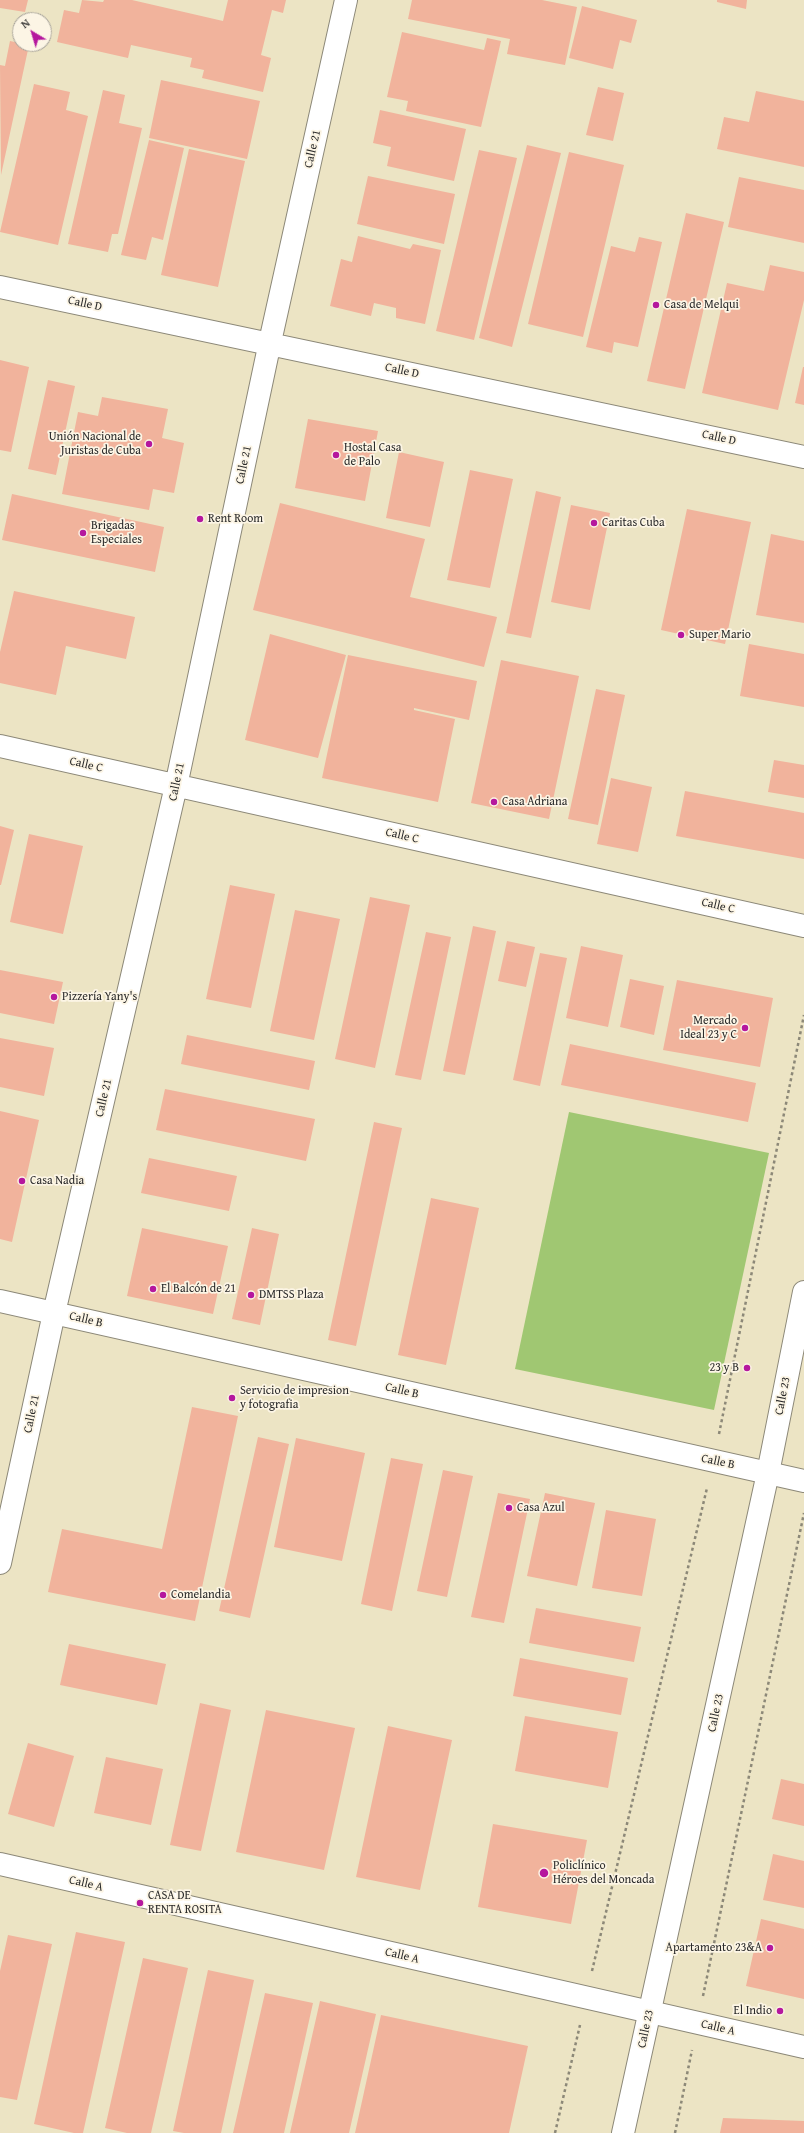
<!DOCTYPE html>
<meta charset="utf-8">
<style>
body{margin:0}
#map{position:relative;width:804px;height:2133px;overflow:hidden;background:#ece4c4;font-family:"Gentium Book Plus",serif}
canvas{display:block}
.north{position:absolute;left:12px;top:12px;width:40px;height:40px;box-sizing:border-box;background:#fcf5e5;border:1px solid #a8a49b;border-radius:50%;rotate:322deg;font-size:11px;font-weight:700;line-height:16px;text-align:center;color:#2b2b2b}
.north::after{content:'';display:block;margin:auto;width:14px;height:18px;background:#b5179e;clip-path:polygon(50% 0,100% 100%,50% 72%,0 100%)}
</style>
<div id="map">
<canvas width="804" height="2133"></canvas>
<div class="north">N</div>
</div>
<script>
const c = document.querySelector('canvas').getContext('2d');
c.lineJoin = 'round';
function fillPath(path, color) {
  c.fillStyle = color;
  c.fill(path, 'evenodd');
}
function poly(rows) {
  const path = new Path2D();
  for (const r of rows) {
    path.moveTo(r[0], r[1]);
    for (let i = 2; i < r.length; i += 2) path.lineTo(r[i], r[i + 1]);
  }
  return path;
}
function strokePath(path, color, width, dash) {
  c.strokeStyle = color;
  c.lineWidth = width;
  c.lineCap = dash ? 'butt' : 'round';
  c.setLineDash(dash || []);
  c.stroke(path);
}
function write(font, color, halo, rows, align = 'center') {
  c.font = font + ' "Gentium Book Plus",serif';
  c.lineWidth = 3.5;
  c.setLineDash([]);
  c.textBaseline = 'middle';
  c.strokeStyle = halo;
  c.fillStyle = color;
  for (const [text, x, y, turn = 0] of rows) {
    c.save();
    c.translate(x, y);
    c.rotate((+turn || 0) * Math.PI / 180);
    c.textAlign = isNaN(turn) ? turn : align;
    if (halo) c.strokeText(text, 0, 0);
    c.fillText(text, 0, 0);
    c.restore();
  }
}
fillPath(poly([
 [569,1112,769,1153,714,1410,515,1369]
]), '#a0c772');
fillPath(poly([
 [0,0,28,0,25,12,0,8],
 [82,0,103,2,104,0,132,0,223,21,228,0,286,0,283,13,272,10,261,55,271,58,263,92,202,78,204,70,190,67,192,58,131,45,128,58,57,42,64,10,79,13],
 [412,0,542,0,577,7,565,65,507,54,510,39,408,19],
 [717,0,747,0,746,9,717,2],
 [582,6,637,20,631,43,620,40,613,69,569,58],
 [402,32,484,50,487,38,501,41,481,127,406,111,408,101,387,97],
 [10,41,29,45,1,175,0,65,5,66],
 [161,80,260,101,247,159,149,138],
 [34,84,70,92,66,110,88,116,58,245,0,232],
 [598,87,624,93,613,141,586,135],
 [103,90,125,95,119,123,142,128,118,234,112,234,108,252,68,244],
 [756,91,804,101,804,167,717,149,724,117,749,122],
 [380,110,466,129,454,181,387,166,391,147,373,143],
 [149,140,184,148,163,240,152,237,146,260,121,255],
 [527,145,561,153,512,347,479,338],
 [189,149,245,161,218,287,161,275],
 [479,150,517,158,474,340,436,331],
 [569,152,624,165,583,337,528,324],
 [368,176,455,194,444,244,357,224],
 [739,177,804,190,804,243,728,227],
 [686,213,724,222,685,389,647,381],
 [358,236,410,249,413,244,441,250,425,324,396,318,396,308,374,303,371,316,330,306,341,259,352,262],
 [639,237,662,242,638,347,614,342,612,353,586,347,611,246,635,252],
 [770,265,804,272,804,300,778,410,702,393,727,283,764,291],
 [0,360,29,367,11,452,0,450],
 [803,367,804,367,804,405,795,403],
 [48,380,75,386,56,475,28,469],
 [102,397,168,409,162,438,184,443,174,493,153,489,149,510,62,494,78,412,98,416],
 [308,419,378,431,365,501,295,488],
 [399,452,444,462,430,527,386,518],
 [470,470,513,479,490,588,447,580],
 [536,491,561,497,531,638,506,633],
 [12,494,164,527,155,572,2,540],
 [280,503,425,539,410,597,497,617,484,667,253,610],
 [571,505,610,513,590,610,551,602],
 [687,509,751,522,725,644,661,630],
 [771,534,804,541,804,623,756,615],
 [14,591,135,617,126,659,66,646,56,695,0,683,0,652],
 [270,634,346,655,318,758,245,740],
 [749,644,804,654,804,707,740,696],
 [348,655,477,681,469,720,414,708,414,710,455,719,438,802,322,778],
 [501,660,579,676,549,819,471,803],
 [596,689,625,695,598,825,568,819],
 [774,760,804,765,804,798,768,792],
 [611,778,652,787,638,852,597,844],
 [685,791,804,813,804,859,676,836],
 [0,826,14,830,1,885,0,885],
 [29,834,83,846,63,934,10,922],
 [230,885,275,894,251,1008,206,999],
 [370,897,410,905,375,1068,335,1059],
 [295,910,340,919,314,1040,270,1031],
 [473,926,496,931,465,1075,443,1071],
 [426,932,451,937,421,1080,395,1075],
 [507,941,535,947,526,987,498,981],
 [581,946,623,955,608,1027,566,1018],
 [540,953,567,958,540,1086,513,1080],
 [0,970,63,982,54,1024,0,1013],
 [630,979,664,986,654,1035,620,1027],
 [677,980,773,998,760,1067,663,1050],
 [187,1035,315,1061,309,1090,181,1064],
 [0,1038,54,1048,44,1096,0,1087],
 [570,1044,756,1083,748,1122,561,1085],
 [165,1089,315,1119,306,1161,156,1130],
 [0,1111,39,1120,12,1242,0,1239],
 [374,1122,402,1128,356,1346,328,1340],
 [149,1158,237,1176,229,1211,141,1193],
 [431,1198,479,1208,446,1365,398,1355],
 [142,1228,228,1246,213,1314,127,1296],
 [252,1228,279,1234,260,1325,232,1319],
 [192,1407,238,1416,195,1621,48,1592,62,1529,162,1549],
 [258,1437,289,1444,250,1618,219,1611],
 [296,1438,365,1453,342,1561,274,1547],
 [391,1458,423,1464,392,1611,361,1604],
 [443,1470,473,1476,447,1597,417,1591],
 [498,1493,530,1499,504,1623,471,1617],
 [545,1493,595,1503,577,1586,527,1576],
 [606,1510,656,1519,642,1596,592,1588],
 [536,1608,641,1627,634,1662,529,1643],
 [69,1644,166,1664,157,1705,60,1685],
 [520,1658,628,1678,621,1715,513,1696],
 [200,1703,231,1710,201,1851,170,1845],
 [266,1710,355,1728,324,1870,236,1852],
 [525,1716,618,1732,608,1788,515,1771],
 [388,1726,452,1740,420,1890,356,1877],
 [28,1743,74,1756,54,1827,8,1814],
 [106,1757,163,1769,151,1825,94,1813],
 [781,1779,804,1784,804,1826,772,1819],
 [493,1824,587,1840,571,1924,478,1907],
 [773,1854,804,1861,804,1908,763,1900],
 [761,1919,804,1929,804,1999,746,1986],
 [76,1932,125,1942,83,2133,74,2133,34,2124],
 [8,1935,52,1944,17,2100,0,2097,0,1971],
 [143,1958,188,1968,151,2133,127,2133,105,2128],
 [208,1970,254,1980,221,2133,184,2133,173,2131],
 [265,1993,313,2003,284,2133,233,2133],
 [320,2001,376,2014,349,2133,290,2133],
 [381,2015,528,2046,509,2133,355,2133],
 [723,2118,804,2121,804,2133,720,2133]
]), '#f1b39c');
const minor = poly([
 [0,287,804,457],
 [0,746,804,926],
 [0,1301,804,1481],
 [0,1563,54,1313,176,786,270,342,346,0],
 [0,1864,804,2047]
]);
const primary = poly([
 [623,2133,768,1473,804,1292]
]);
strokePath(minor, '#8c8878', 24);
strokePath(primary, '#8c8878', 24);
strokePath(poly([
 [719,1434,804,1015],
 [592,1971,707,1488],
 [703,1996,804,1513],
 [555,2133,580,2025],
 [675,2133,692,2050]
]), '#8c8878', 2.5, [3, 3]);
strokePath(minor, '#fff', 22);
strokePath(primary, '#fff', 22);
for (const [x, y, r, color] of [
 [656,305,4,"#b5179e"],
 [149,444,4,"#b5179e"],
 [336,455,4,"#b5179e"],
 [200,519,4,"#b5179e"],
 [594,523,4,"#b5179e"],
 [83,533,4,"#b5179e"],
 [681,635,4,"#b5179e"],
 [494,802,4,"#b5179e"],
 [54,997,4,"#b5179e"],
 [745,1028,4,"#b5179e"],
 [22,1181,4,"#b5179e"],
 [153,1289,4,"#b5179e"],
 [251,1295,4,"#b5179e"],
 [747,1368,4,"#b5179e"],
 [232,1398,4,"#b5179e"],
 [509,1508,4,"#b5179e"],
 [163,1595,4,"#b5179e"],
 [544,1873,5,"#b5179e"],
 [140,1903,4,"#b5179e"],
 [770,1948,4,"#b5179e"],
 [780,2011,4,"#b5179e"]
]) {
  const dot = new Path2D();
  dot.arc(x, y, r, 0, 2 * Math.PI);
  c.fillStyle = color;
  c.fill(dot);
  strokePath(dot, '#fcf5e5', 1.5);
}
write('12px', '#2b2b2b', '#fcf5e5', [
 ["Calle 21",313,149,-77],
 ["Calle D",85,304,12],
 ["Calle D",402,371,12],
 ["Calle D",719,438,12],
 ["Calle 21",244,465,-78],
 ["Calle C",86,765,13],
 ["Calle 21",177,782,-78],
 ["Calle C",402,836,13],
 ["Calle C",718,906,13],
 ["Calle 21",104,1098,-77],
 ["Calle B",86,1320,13],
 ["Calle B",402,1391,13],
 ["Calle 23",783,1396,-79],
 ["Calle 21",32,1414,-78],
 ["Calle B",718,1462,12],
 ["Calle 23",716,1713,-78],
 ["Calle A",86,1884,13],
 ["Calle A",402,1956,13],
 ["Calle A",718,2028,13],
 ["Calle 23",646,2029,-78]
]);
write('12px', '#2b2b2b', '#fcf5e5', [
 ["Casa de Melqui",664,305],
 ["Unión Nacional de",141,437,"right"],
 ["Juristas de Cuba",141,451,"right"],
 ["Hostal Casa",344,448],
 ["de Palo",344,462],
 ["Rent Room",208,519],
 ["Caritas Cuba",602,523],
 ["Brigadas",91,526],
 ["Especiales",91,540],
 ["Super Mario",689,635],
 ["Casa Adriana",502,802],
 ["Pizzería Yany's",62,997],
 ["Mercado",737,1021,"right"],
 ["Ideal 23 y C",737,1035,"right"],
 ["Casa Nadia",30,1181],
 ["El Balcón de 21",161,1289],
 ["DMTSS Plaza",259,1295],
 ["23 y B",739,1368,"right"],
 ["Servicio de impresion",240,1391],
 ["y fotografia",240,1405],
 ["Casa Azul",517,1508],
 ["Comelandia",171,1595],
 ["Policlínico",553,1866],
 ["Héroes del Moncada",553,1880],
 ["CASA DE",148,1896],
 ["RENTA ROSITA",148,1910],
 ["Apartamento 23&A",762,1948,"right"],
 ["El Indio",772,2011,"right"]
], 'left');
</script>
